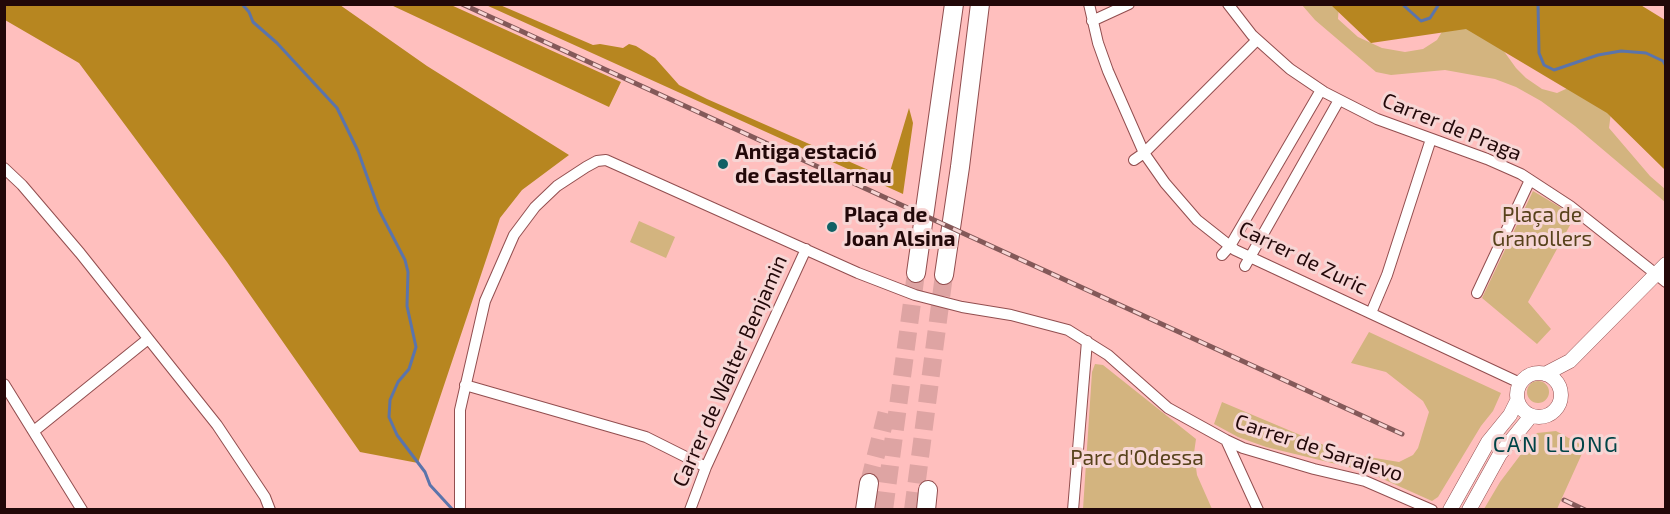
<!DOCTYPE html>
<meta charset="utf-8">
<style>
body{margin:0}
#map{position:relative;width:1670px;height:514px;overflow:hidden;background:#ffbfbe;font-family:"Exo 2",sans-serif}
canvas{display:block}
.frame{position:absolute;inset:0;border:6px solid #220809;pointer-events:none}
</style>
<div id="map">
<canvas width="1670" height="514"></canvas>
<div class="frame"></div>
</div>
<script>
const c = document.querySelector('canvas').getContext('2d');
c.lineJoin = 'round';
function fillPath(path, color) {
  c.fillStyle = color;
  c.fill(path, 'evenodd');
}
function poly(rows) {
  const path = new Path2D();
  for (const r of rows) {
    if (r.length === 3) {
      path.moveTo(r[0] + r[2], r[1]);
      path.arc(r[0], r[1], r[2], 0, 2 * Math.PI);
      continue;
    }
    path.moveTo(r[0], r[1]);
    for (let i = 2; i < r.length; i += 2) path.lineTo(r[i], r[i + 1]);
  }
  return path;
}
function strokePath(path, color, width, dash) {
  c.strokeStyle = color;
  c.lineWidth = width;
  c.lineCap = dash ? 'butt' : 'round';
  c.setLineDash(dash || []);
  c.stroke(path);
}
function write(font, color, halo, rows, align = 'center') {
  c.font = font + ' "Exo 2",sans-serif';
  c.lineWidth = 6;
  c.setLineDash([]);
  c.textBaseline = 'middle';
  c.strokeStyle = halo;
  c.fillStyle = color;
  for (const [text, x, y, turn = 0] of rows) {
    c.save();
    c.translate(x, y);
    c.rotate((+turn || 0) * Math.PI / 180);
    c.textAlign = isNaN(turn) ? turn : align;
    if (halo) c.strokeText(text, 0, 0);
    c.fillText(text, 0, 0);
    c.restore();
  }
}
fillPath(poly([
 [1302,5,1339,5,1338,19,1358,37,1382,48,1405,52,1423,49,1437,40,1443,30,1464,25,1498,43,1516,68,1526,78,1542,89,1557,93,1568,88,1611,112,1609,128,1650,176,1665,189,1665,202,1575,126,1541,101,1516,87,1495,79,1445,70,1391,75,1376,72,1315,20],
 [1533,191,1575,216,1528,302,1551,329,1537,344,1482,298],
 [639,221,675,237,666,258,630,242],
 [1369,332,1501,393,1493,411,1481,426,1438,497,1432,501,1365,471,1266,447,1238,437,1214,424,1222,402,1324,445,1357,455,1399,462,1413,455,1418,448,1429,412,1423,401,1386,372,1351,363],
 [1095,364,1103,365,1196,439,1194,453,1197,475,1212,509,1083,509,1092,372],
 [1538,392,11],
 [1556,431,1585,447,1557,509,1484,509,1500,482,1537,433]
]), '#d3b47f');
fillPath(poly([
 [5,4,340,5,427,66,569,155,522,190,500,218,418,463,360,452,227,262,79,63,5,20],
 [1639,4,1665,20,1665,170,1607,113,1466,29,1371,43,1331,5],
 [391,5,451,5,621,82,609,107],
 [486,5,500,5,593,45,600,44,623,48,629,44,636,46,655,58,679,85,707,99,882,176,889,175,909,108,913,123,903,194]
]), '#b78620');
strokePath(poly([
 [242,4,249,12,253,22,277,43,337,108,358,151,379,210,405,260,408,272,407,306,416,347,409,369,398,382,390,400,389,417,397,435,425,472,430,485,453,510],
 [1402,4,1421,21,1430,18,1439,4],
 [1538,4,1539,53,1544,65,1554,70,1598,55,1621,51,1646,53,1663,61,1666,66]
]), '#5b74ab', 3);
strokePath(poly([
 [869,483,887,411],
 [884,510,916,273],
 [913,510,944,275]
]), '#dea4a3', 18, [18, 9]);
const street = poly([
 [1089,4,1098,43,1108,71,1144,153,1165,183,1197,220,1235,250,1520,383],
 [1228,4,1252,35,1290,69,1324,92,1377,119,1487,159,1521,174,1570,206,1666,282],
 [1092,21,1129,4],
 [1134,160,1144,153,1257,40],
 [4,168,22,185,80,253,217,425,265,497,270,510],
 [1222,255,1230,246,1321,90],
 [1245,266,1339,100],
 [1477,293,1530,180],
 [1371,313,1387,275,1431,139],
 [4,384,82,510],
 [465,385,646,437,706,467],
 [34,431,148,339],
 [1226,440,1258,510],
 [460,510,460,410,485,301,514,235,535,207,557,186,586,167,597,161,606,160,858,273,915,295,962,307,1011,315,1068,330,1108,355,1168,408,1226,440,1243,448,1314,469,1365,481,1432,510],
 [690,510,706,467,806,249],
 [1073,510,1087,341]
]);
const secondary = poly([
 [1539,395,22],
 [1545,374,1570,361,1666,264],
 [1450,510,1488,442,1510,415,1517,401],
 [1469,510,1500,454,1531,416]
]);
const highway = poly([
 [916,273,954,4],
 [944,275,960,167,980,4],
 [865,510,869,483],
 [926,510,928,490]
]);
strokePath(street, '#924e4f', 12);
strokePath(secondary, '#924e4f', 15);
strokePath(highway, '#924e4f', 20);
strokePath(street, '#fff', 10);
strokePath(secondary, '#fff', 14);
strokePath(highway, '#fff', 18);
const rail = poly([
 [462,4,1402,434],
 [1564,500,1585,510]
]);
strokePath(rail, '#845959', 5);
strokePath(rail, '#f7d6d5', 3, [9]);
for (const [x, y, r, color] of [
 [723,164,6,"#106165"],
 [832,227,6,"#106165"]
]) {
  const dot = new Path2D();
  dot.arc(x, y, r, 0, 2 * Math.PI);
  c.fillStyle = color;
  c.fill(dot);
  strokePath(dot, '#f7d6d5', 2);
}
write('21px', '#220809', '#f7d6d5', [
 ["Carrer de Praga",1452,127,22],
 ["Carrer de Zuric",1303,258,26],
 ["Carrer de Walter Benjamin",730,371,-66],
 ["Carrer de Sarajevo",1319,448,18]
]);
write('bold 21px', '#220809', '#f7d6d5', [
 ["Antiga estació",735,152],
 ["de Castellarnau",735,176],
 ["Plaça de",844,215],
 ["Joan Alsina",844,239]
], 'left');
write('21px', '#57421b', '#f7d6d5', [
 ["Plaça de",1542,215],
 ["Granollers",1542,239],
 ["Parc d'Odessa",1137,458]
]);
c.letterSpacing = '1.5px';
write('22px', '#004447', '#f7d6d5', [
 ["CAN LLONG",1556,445]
]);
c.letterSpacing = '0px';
</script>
